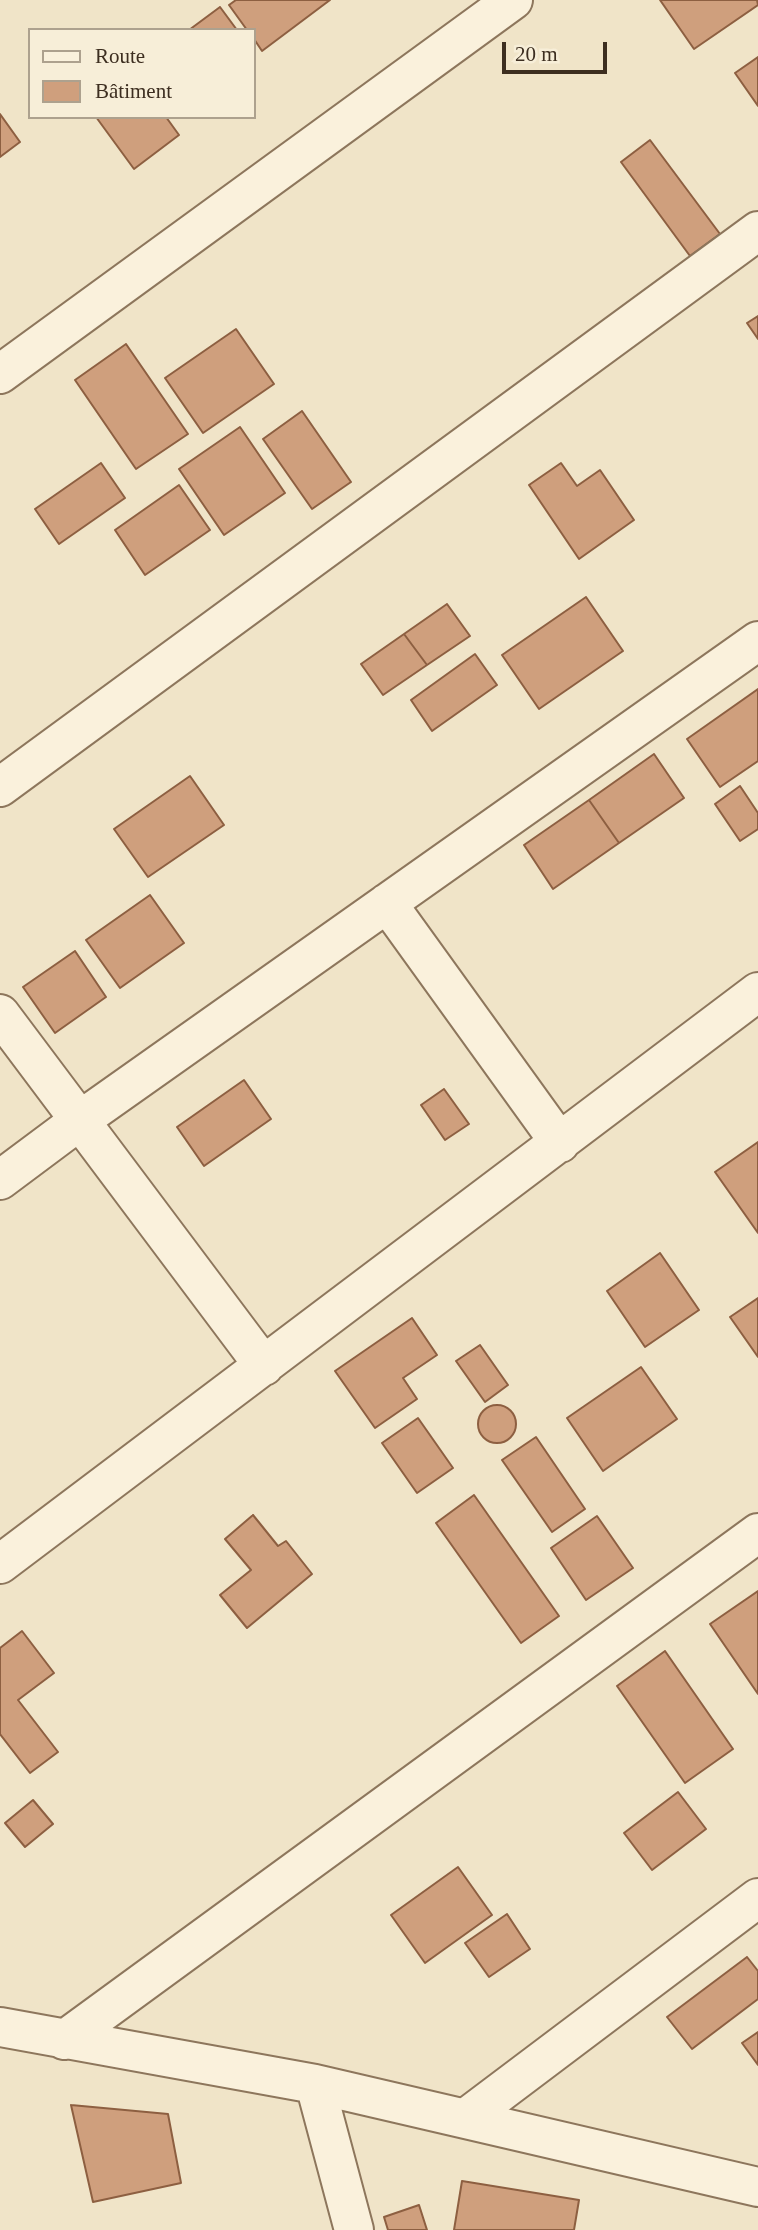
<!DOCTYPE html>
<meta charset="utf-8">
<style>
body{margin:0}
#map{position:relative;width:758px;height:2230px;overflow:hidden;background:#f0e4c8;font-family:"Times New Roman",serif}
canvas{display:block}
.legend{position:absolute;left:28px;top:28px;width:228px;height:91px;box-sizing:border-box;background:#f7eed8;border:2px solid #ada18e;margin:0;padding:9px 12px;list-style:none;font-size:21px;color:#3d2e20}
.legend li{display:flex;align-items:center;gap:14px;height:35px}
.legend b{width:35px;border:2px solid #ada18e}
.scale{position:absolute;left:502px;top:42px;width:105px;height:32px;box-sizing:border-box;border:4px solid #3d2e20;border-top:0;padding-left:9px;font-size:21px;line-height:24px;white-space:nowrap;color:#3d2e20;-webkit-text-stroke:5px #f7eed8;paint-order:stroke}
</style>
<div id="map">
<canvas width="758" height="2230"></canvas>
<ul class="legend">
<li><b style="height:9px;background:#faf1dc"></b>Route</li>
<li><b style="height:19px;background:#cf9f7d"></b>Bâtiment</li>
</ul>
<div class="scale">20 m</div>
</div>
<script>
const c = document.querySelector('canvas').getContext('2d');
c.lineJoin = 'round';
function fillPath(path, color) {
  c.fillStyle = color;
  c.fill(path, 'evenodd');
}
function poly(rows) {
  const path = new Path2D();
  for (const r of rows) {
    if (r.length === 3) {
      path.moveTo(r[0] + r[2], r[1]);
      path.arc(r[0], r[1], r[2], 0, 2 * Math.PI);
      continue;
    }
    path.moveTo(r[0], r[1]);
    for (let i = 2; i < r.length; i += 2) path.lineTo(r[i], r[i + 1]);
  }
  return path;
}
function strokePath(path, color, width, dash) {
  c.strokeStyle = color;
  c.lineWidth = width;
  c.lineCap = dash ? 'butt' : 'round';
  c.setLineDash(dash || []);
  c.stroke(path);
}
const building = poly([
 [236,0,330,0,262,51,254,39,254,30,247,30,229,5,236,0],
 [660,0,757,0,758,5,694,49,660,0],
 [220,7,237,30,189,30,220,7],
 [758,57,758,106,735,73,758,57],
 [0,114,20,142,0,157,0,114],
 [96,117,166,117,179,135,134,169,96,117],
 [650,140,720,234,690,256,621,162,650,140],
 [758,316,758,339,747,323,758,316],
 [236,329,274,384,203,433,165,378,236,329],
 [126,344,188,434,136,469,75,380,126,344],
 [302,411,351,482,312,509,263,439,302,411],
 [240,427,285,493,224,535,179,469,240,427],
 [101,463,125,498,59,544,35,509,101,463],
 [561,463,577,486,600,470,634,520,579,559,529,485,561,463],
 [179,485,210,530,145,575,115,530,179,485],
 [586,597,623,651,539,709,502,655,586,597],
 [447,604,470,636,427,665,404,634,447,604],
 [404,634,427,665,383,695,361,664,404,634],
 [475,654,497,685,432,731,411,700,475,654],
 [758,689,758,761,720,787,687,739,758,689],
 [654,754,684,798,619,843,589,800,654,754],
 [190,776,224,825,148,877,114,829,190,776],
 [740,786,758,813,758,829,740,841,715,804,740,786],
 [589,800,619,843,553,889,524,845,589,800],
 [150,895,184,943,120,988,86,940,150,895],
 [75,951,106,997,55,1033,23,987,75,951],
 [244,1080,271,1119,204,1166,177,1127,244,1080],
 [444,1089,469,1124,445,1140,421,1105,444,1089],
 [758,1142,758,1233,715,1172,758,1142],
 [660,1253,699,1310,645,1347,607,1291,660,1253],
 [758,1298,758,1357,730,1317,758,1298],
 [412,1318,437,1355,403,1378,417,1399,375,1428,335,1371,412,1318],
 [480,1345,508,1385,485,1402,456,1361,480,1345],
 [641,1367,677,1419,603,1471,567,1418,641,1367],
 [497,1424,19],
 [418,1418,453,1468,417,1493,382,1443,418,1418],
 [536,1437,585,1509,552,1532,502,1460,536,1437],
 [474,1495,559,1616,521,1643,436,1523,474,1495],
 [253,1515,278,1546,286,1541,312,1574,247,1628,220,1595,251,1570,225,1539,253,1515],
 [597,1516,633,1568,586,1600,551,1548,597,1516],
 [758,1591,758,1694,710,1624,758,1591],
 [22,1631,54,1673,18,1700,58,1752,30,1773,0,1734,0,1648,22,1631],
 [665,1651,733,1749,685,1783,617,1686,665,1651],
 [678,1792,706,1829,652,1870,624,1833,678,1792],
 [33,1800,53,1824,25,1847,5,1823,33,1800],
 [458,1867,492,1915,425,1963,391,1915,458,1867],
 [507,1914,530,1949,489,1977,465,1943,507,1914],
 [747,1957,758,1971,758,1999,692,2049,667,2017,747,1957],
 [758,2032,758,2065,742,2043,758,2032],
 [71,2105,168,2114,181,2183,93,2202,71,2105],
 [462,2181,579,2200,574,2230,454,2230,462,2181],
 [419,2205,427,2230,388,2230,384,2217,419,2205]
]);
fillPath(building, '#cf9f7d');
strokePath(building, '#8d5f41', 2);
const minor = poly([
 [0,374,513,0],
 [0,787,758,231],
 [387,903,560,1143],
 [0,1014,264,1366],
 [0,1180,79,1121,758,641],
 [0,1564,758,992],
 [0,2027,315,2084,758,2187],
 [64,2040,758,1533],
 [315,2084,354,2230],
 [466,2118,758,1898]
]);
strokePath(minor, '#8d765c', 42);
strokePath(minor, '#faf1dc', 38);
</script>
